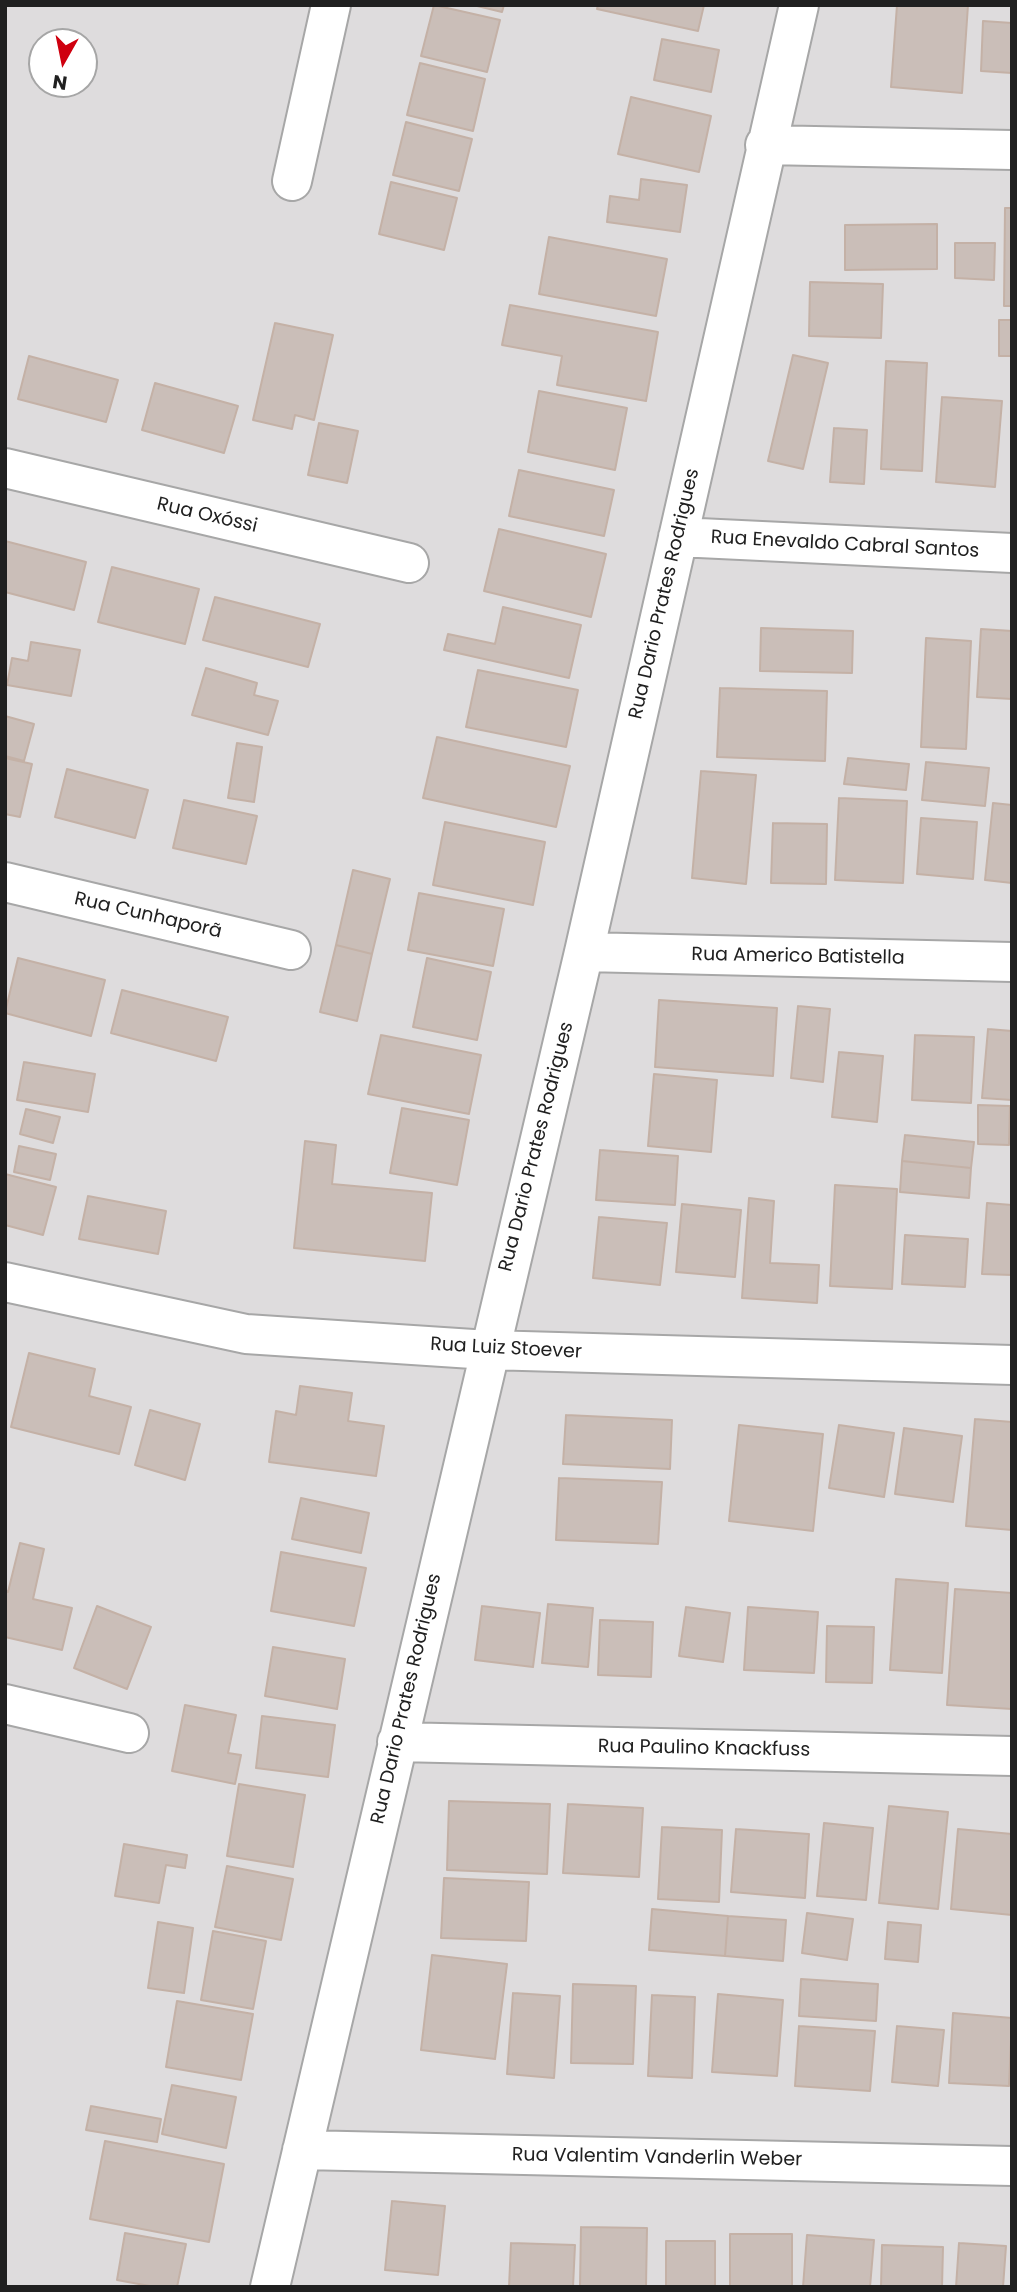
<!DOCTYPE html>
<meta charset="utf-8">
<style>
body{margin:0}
#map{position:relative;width:1017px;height:2292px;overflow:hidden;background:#f1ece5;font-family:Poppins,sans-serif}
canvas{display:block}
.frame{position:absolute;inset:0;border:7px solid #202020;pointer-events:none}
.north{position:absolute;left:28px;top:28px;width:70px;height:70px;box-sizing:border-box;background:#fff;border:2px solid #a6a6a6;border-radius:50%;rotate:189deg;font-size:19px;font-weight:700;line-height:28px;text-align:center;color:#202020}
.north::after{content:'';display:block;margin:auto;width:24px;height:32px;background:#cf000f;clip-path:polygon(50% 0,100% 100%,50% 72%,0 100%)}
</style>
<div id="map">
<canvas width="1017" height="2292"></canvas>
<div class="frame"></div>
<div class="north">N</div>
</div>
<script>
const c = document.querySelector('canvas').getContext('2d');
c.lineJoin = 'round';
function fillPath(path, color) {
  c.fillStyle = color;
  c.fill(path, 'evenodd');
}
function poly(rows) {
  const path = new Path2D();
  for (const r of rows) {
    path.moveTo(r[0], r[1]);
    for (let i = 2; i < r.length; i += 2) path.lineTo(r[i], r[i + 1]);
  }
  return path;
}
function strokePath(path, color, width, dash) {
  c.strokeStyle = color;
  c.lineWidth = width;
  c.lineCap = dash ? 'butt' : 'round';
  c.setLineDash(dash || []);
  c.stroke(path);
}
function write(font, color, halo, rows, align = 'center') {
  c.font = font + ' Poppins,sans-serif';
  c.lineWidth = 7;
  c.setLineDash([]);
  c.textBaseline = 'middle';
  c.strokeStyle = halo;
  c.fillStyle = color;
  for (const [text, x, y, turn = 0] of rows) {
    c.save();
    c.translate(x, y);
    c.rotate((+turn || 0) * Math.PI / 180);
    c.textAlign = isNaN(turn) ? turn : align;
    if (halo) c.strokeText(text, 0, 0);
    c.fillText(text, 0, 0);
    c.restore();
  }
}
fillPath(poly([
 [5,5,1012,5,1012,2287,5,2287],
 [42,42,84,42,84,84,42,84]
]), '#dedcdd');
const building = poly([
 [434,5,500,20,487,72,421,56,434,5],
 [473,5,504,5,502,12,473,5],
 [598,5,704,5,698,31,597,9,598,5],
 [897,5,968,5,962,93,891,87,897,5],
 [983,21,1012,23,1012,73,981,71,983,21],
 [662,39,719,50,711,92,654,80,662,39],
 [420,63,485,79,473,131,407,115,420,63],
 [631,97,711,116,699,172,618,154,631,97],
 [406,122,472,139,459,191,393,175,406,122],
 [641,179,687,185,680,232,607,222,610,196,639,200,641,179],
 [391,182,457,198,444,250,379,234,391,182],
 [1005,208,1012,208,1012,306,1004,306,1005,208],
 [937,224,937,269,845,270,845,225,937,224],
 [549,237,667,259,656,316,539,294,549,237],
 [955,243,995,243,994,280,955,278,955,243],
 [810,282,883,284,881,338,809,336,810,282],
 [510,305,658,332,646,401,557,385,562,356,502,345,510,305],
 [999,320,1012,320,1012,356,999,356,999,320],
 [275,323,333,335,314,420,295,415,292,429,253,420,275,323],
 [793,355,828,363,803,469,768,461,793,355],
 [29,356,118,380,106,422,18,399,29,356],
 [886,361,927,363,922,471,881,469,886,361],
 [155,383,238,406,224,453,142,430,155,383],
 [539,391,627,408,615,470,528,452,539,391],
 [942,397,1002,401,995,487,936,482,942,397],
 [319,423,358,431,347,483,308,475,319,423],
 [834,428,867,430,864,484,830,482,834,428],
 [519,470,614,490,604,536,509,516,519,470],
 [499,529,606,554,591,617,484,591,499,529],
 [5,541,86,562,74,610,5,592,5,541],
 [112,567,199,589,185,644,98,622,112,567],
 [215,597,320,624,308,667,203,640,215,597],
 [503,607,581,625,569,678,444,650,448,634,495,644,503,607],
 [761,628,853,631,852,673,760,671,761,628],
 [981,629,1012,631,1012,699,977,697,981,629],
 [926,638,971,641,966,749,921,747,926,638],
 [31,642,80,650,71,696,7,685,12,658,28,661,31,642],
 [206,668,257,683,254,695,278,701,268,735,192,715,206,668],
 [478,670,578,690,566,747,466,727,478,670],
 [720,688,827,691,825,761,717,757,720,688],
 [5,716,34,724,24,761,5,756,5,716],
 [437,737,570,766,556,827,423,798,437,737],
 [237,743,262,747,254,802,228,798,237,743],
 [5,758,32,764,20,817,5,814,5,758],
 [848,758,909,764,906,790,844,784,848,758],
 [926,762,989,768,985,806,922,800,926,762],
 [67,769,148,790,135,838,55,817,67,769],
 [701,771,756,775,746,884,692,878,701,771],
 [839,798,907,801,903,883,835,880,839,798],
 [184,800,257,816,246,864,173,848,184,800],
 [993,803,1012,805,1012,883,985,880,993,803],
 [921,818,977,822,973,879,917,874,921,818],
 [445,822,545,842,533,905,433,885,445,822],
 [773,823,827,824,826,884,771,883,773,823],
 [353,870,390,879,372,954,336,945,353,870],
 [419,893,504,909,493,966,408,950,419,893],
 [336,945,372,954,357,1021,320,1012,336,945],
 [18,958,105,980,91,1036,5,1013,18,958],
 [427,958,491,972,477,1040,413,1027,427,958],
 [122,990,228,1017,216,1061,111,1033,122,990],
 [659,1000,777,1008,773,1076,655,1067,659,1000],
 [798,1006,830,1009,823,1082,791,1078,798,1006],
 [988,1029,1012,1031,1012,1100,982,1098,988,1029],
 [381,1035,481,1055,469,1114,368,1094,381,1035],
 [915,1035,974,1037,971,1103,912,1100,915,1035],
 [839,1052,883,1056,877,1122,832,1117,839,1052],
 [24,1062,95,1074,88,1112,17,1100,24,1062],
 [654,1074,717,1080,711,1152,648,1146,654,1074],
 [978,1105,1010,1106,1009,1145,978,1144,978,1105],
 [402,1108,469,1120,457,1185,390,1173,402,1108],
 [26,1109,60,1117,53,1143,20,1134,26,1109],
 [905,1135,974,1142,971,1168,902,1161,905,1135],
 [305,1141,336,1145,332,1184,432,1193,425,1261,294,1248,305,1141],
 [19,1146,56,1154,50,1180,14,1172,19,1146],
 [600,1150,678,1156,675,1205,596,1200,600,1150],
 [902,1161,971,1168,969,1198,900,1192,902,1161],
 [5,1174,56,1187,43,1235,5,1225,5,1174],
 [835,1185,897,1189,892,1289,830,1286,835,1185],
 [88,1196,166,1211,158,1254,79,1239,88,1196],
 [749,1198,774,1201,770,1263,819,1265,817,1303,742,1298,749,1198],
 [987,1203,1012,1205,1012,1275,982,1274,987,1203],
 [682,1204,741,1210,735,1277,676,1272,682,1204],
 [599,1217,667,1223,660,1285,593,1278,599,1217],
 [905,1235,968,1239,965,1287,902,1284,905,1235],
 [29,1353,95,1369,89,1396,131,1407,119,1454,11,1427,29,1353],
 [300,1386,352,1393,348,1421,384,1426,376,1476,269,1462,276,1411,296,1415,300,1386],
 [150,1410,200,1424,185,1480,135,1465,150,1410],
 [566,1415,672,1420,670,1469,563,1464,566,1415],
 [975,1419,1012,1422,1012,1530,966,1526,975,1419],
 [739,1425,823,1434,813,1531,729,1521,739,1425],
 [839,1425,894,1433,884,1497,829,1488,839,1425],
 [904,1428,962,1436,953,1502,895,1494,904,1428],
 [559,1478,662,1482,658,1544,556,1540,559,1478],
 [301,1498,369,1513,361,1553,292,1539,301,1498],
 [20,1543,44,1549,33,1599,72,1608,62,1650,5,1637,5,1591,8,1592,20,1543],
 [281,1552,366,1568,354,1626,271,1611,281,1552],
 [896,1579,948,1583,942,1673,890,1670,896,1579],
 [955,1589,1012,1593,1012,1709,947,1705,955,1589],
 [548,1604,593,1608,588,1667,542,1663,548,1604],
 [97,1606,151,1627,127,1689,74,1668,97,1606],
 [482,1606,540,1613,533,1667,475,1660,482,1606],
 [686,1607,730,1613,723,1662,679,1656,686,1607],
 [748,1607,818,1612,814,1673,744,1670,748,1607],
 [600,1620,653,1622,651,1677,598,1675,600,1620],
 [827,1626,874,1627,872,1683,826,1682,827,1626],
 [273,1647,345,1659,337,1709,265,1696,273,1647],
 [185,1705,236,1715,228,1753,241,1755,235,1784,172,1771,185,1705],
 [262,1716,335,1725,328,1777,256,1768,262,1716],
 [239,1784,305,1795,293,1867,227,1856,239,1784],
 [449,1801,550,1804,547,1874,447,1870,449,1801],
 [568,1804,643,1808,639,1877,563,1873,568,1804],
 [889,1806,948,1812,938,1909,879,1903,889,1806],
 [824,1823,873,1828,866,1900,817,1896,824,1823],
 [662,1827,722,1830,719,1902,658,1899,662,1827],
 [736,1829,809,1834,805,1898,731,1892,736,1829],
 [958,1829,1012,1834,1012,1915,951,1909,958,1829],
 [124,1844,187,1855,185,1868,166,1865,159,1903,115,1896,124,1844],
 [227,1866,293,1879,281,1940,215,1927,227,1866],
 [444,1878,529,1882,526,1941,441,1938,444,1878],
 [652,1909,728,1916,725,1956,649,1950,652,1909],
 [807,1913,853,1919,847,1960,802,1953,807,1913],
 [728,1916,786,1920,783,1961,725,1956,728,1916],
 [158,1922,193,1928,184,1993,148,1988,158,1922],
 [888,1922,921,1925,918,1962,885,1959,888,1922],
 [213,1931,266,1941,253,2009,201,2000,213,1931],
 [432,1955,507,1964,495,2059,421,2050,432,1955],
 [801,1979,878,1984,876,2021,799,2016,801,1979],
 [573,1984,636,1986,633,2064,571,2063,573,1984],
 [513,1993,560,1996,554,2078,507,2074,513,1993],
 [718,1994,783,2000,777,2076,712,2072,718,1994],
 [652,1995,695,1997,692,2078,648,2076,652,1995],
 [177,2001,253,2014,241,2080,166,2067,177,2001],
 [953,2013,1012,2018,1009,2086,949,2083,953,2013],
 [799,2026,875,2031,870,2091,795,2086,799,2026],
 [897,2026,944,2030,938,2086,892,2082,897,2026],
 [172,2085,236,2097,226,2148,162,2134,172,2085],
 [91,2106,161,2119,157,2142,86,2130,91,2106],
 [105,2141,224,2164,209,2242,90,2219,105,2141],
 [392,2201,445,2206,438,2275,385,2270,392,2201],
 [581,2227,647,2228,646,2287,580,2287,581,2227],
 [125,2233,186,2244,177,2287,155,2287,117,2280,125,2233],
 [730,2234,792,2234,792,2287,730,2287,730,2234],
 [807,2235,874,2240,870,2287,803,2287,807,2235],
 [666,2241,715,2241,715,2287,666,2287,666,2241],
 [511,2243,575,2245,573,2287,509,2287,511,2243],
 [959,2243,1006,2246,1003,2287,956,2287,959,2243],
 [882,2245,943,2247,942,2287,881,2287,882,2245]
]);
fillPath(building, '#cabeb8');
strokePath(building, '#c4b1a6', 2);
const street = poly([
 [765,145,1012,150],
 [292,181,331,5],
 [5,468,409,563],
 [678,537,1012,553],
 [5,882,291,950],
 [584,952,1012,962],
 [5,1282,246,1334,488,1350,1012,1365],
 [5,1704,129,1733],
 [397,1742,1012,1756],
 [302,2150,1012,2166],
 [270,2287,584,952,799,5]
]);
strokePath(street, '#a7a7a7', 42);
strokePath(street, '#fff', 38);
write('19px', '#202020', '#fff', [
 ["Rua Oxóssi",207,516,13],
 ["Rua Enevaldo Cabral Santos",845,545,3],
 ["Rua Dario Prates Rodrigues",665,594,-77],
 ["Rua Cunhaporã",148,916,13],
 ["Rua Americo Batistella",798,957,1],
 ["Rua Dario Prates Rodrigues",537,1147,-76],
 ["Rua Luiz Stoever",506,1349,3],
 ["Rua Dario Prates Rodrigues",407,1699,-77],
 ["Rua Paulino Knackfuss",704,1749,1],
 ["Rua Valentim Vanderlin Weber",657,2158,1]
]);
</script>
